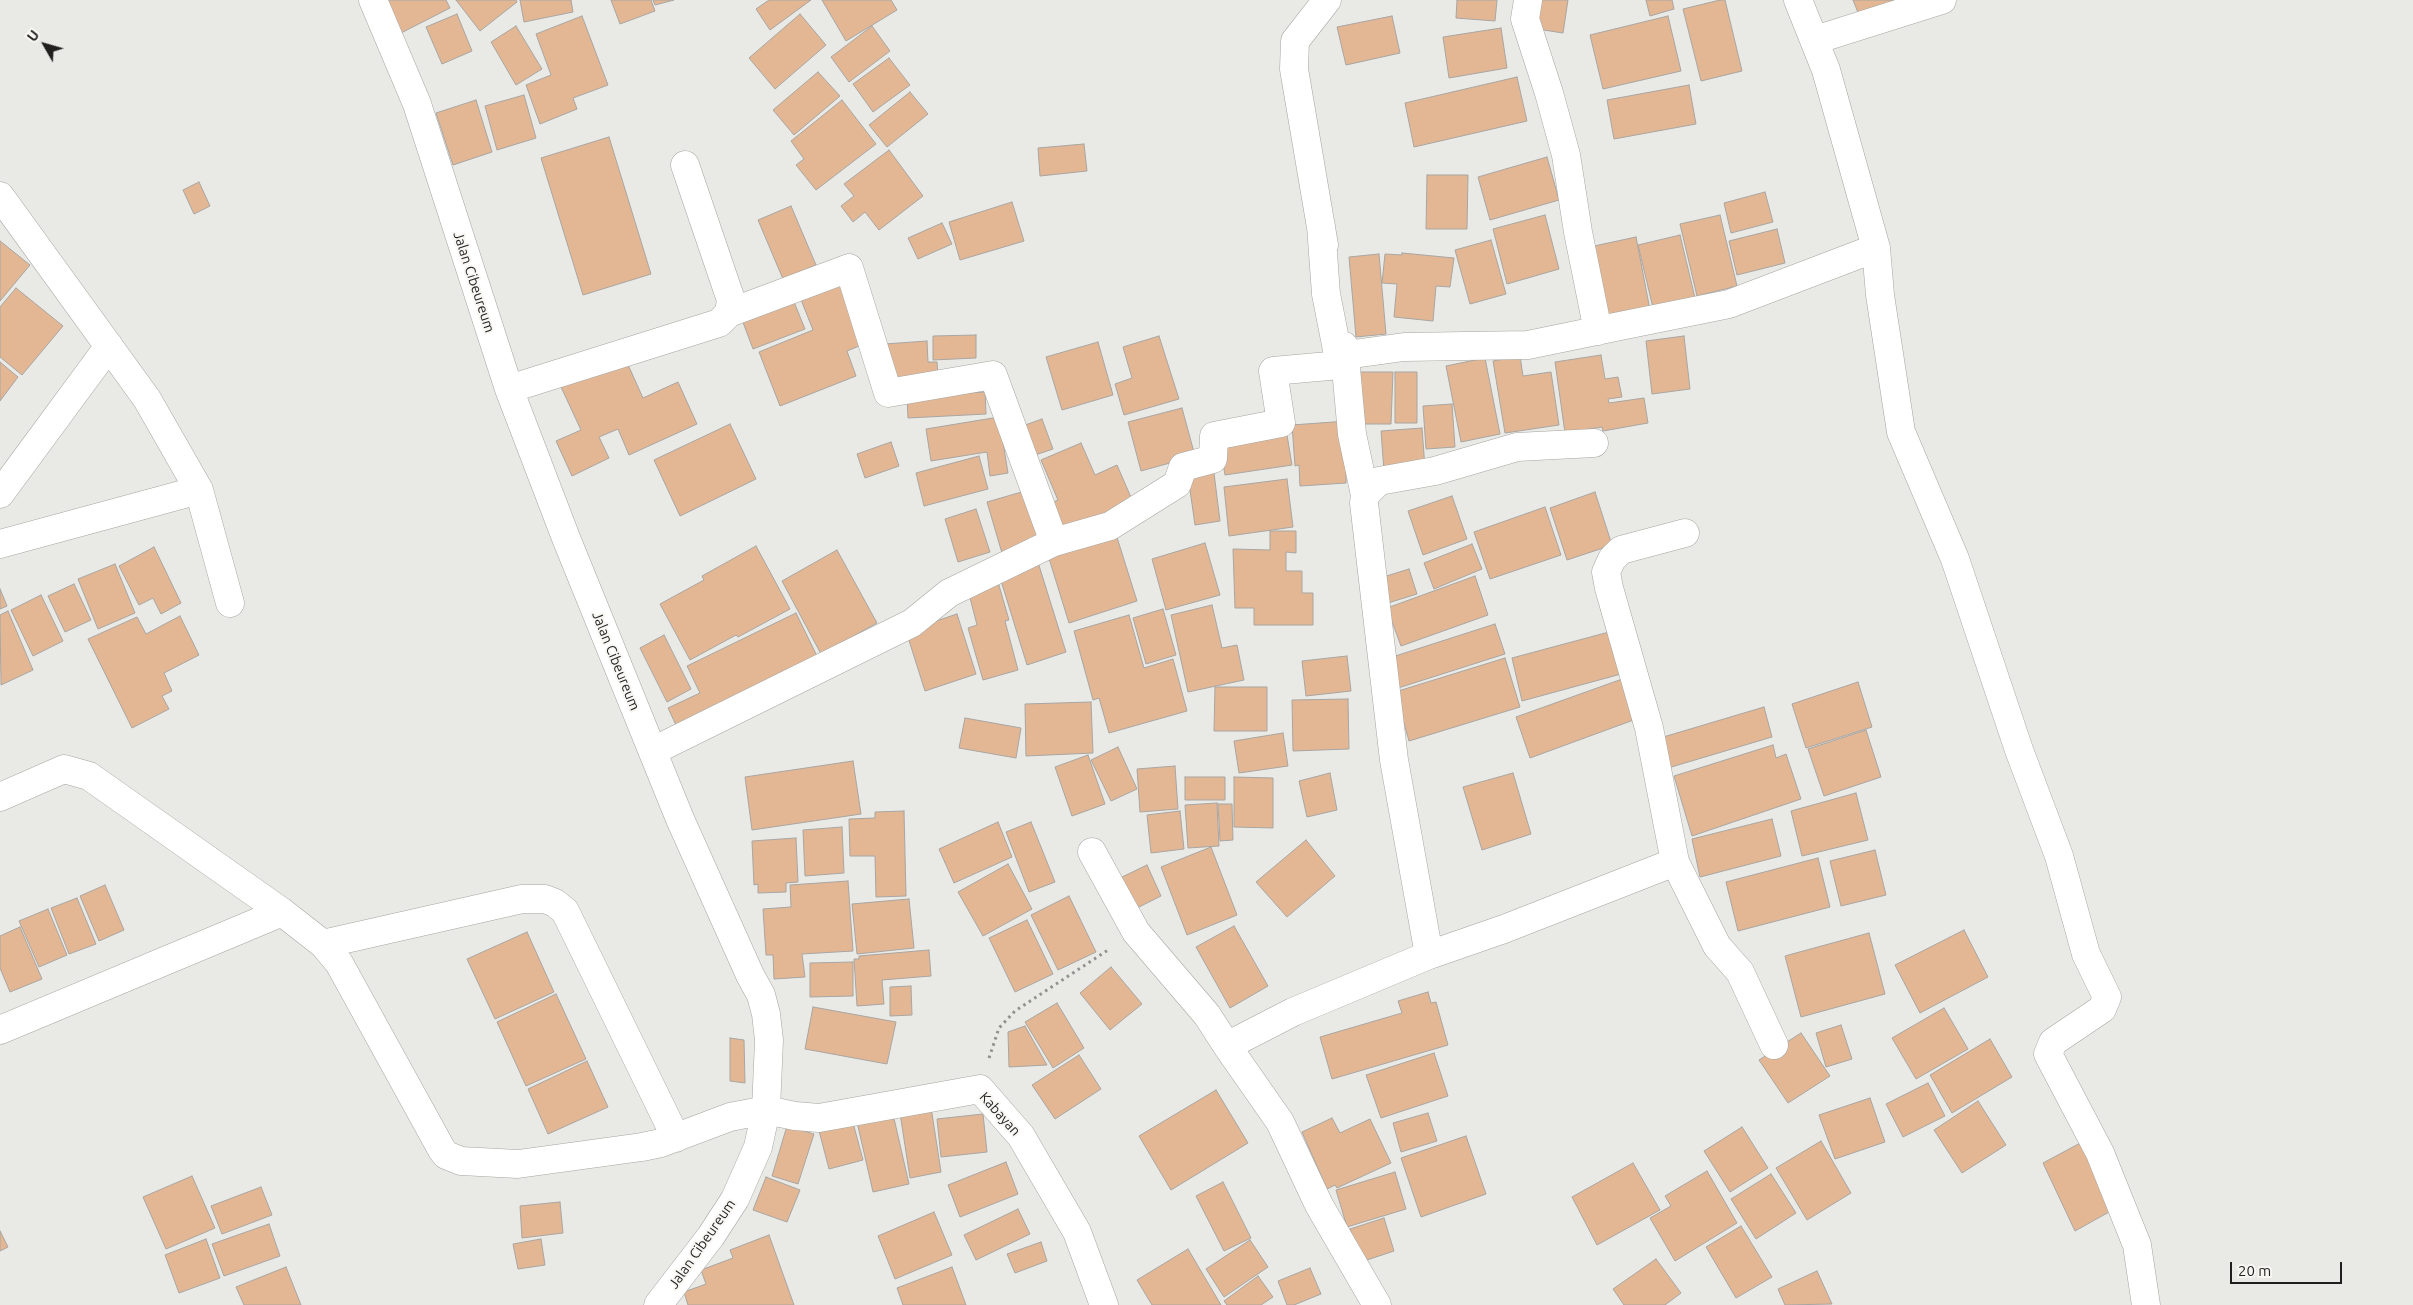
<!DOCTYPE html>
<style>
body{margin:0}
#map{position:relative;width:2413px;height:1305px;overflow:hidden;background:#e9e9e5;font-family:Ubuntu,sans-serif}
canvas{display:block}
.north{position:absolute;left:20px;top:20px;width:50px;height:50px;-webkit-text-stroke:4px #f7f6f2;paint-order:stroke;rotate:308deg;font-size:14px;font-weight:700;line-height:20px;text-align:center;color:#201f1e}
.north::after{content:'';display:block;margin:auto;width:18px;height:22px;background:#201f1e;clip-path:polygon(50% 0,100% 100%,50% 72%,0 100%)}
.scale{position:absolute;left:2230px;top:1262px;width:112px;height:22px;box-sizing:border-box;border:2px solid #201f1e;border-top:0;padding-left:6px;font-size:15px;line-height:18px;white-space:nowrap;color:#201f1e;-webkit-text-stroke:4px #f7f6f2;paint-order:stroke}
</style>
<div id="map">
<canvas width="2413" height="1305"></canvas>
<div class="north">U</div>
<div class="scale">20 m</div>
</div>
<script>
const c = document.querySelector('canvas').getContext('2d');
c.lineJoin = 'round';
function fillPath(path, color) {
  c.fillStyle = color;
  c.fill(path, 'evenodd');
}
function poly(rows) {
  const path = new Path2D();
  for (const r of rows) {
    path.moveTo(r[0], r[1]);
    for (let i = 2; i < r.length; i += 2) path.lineTo(r[i], r[i + 1]);
  }
  return path;
}
function strokePath(path, color, width, dash) {
  c.strokeStyle = color;
  c.lineWidth = width;
  c.lineCap = dash ? 'butt' : 'round';
  c.setLineDash(dash || []);
  c.stroke(path);
}
function write(font, color, halo, rows, align = 'center') {
  c.font = font + ' Ubuntu,sans-serif';
  c.lineWidth = 4;
  c.setLineDash([]);
  c.textBaseline = 'middle';
  c.strokeStyle = halo;
  c.fillStyle = color;
  for (const [text, x, y, turn = 0] of rows) {
    c.save();
    c.translate(x, y);
    c.rotate((+turn || 0) * Math.PI / 180);
    c.textAlign = isNaN(turn) ? turn : align;
    if (halo) c.strokeText(text, 0, 0);
    c.fillText(text, 0, 0);
    c.restore();
  }
}
const building = poly([
 [385,0,446,0,450,8,401,33,385,0],
 [456,0,516,0,517,2,480,31,456,0],
 [520,0,571,0,573,12,524,22,520,0],
 [611,0,651,0,655,11,620,24,611,0],
 [653,0,674,0,655,5,653,0],
 [769,0,811,0,770,30,756,9,769,0],
 [822,0,891,0,897,10,846,41,822,0],
 [1457,0,1497,0,1495,21,1456,18,1457,0],
 [1535,0,1568,0,1563,33,1531,28,1535,0],
 [1646,0,1672,0,1674,9,1650,16,1646,0],
 [1720,0,1725,0,1742,71,1701,81,1683,9,1720,0],
 [1853,0,1896,0,1859,15,1853,0],
 [457,14,472,51,442,64,426,27,457,14],
 [800,14,826,45,775,89,749,58,800,14],
 [582,16,608,85,573,98,577,109,540,124,526,85,551,75,536,34,582,16],
 [1392,16,1400,53,1346,65,1337,27,1392,16],
 [1668,16,1681,71,1603,89,1590,35,1668,16],
 [516,26,542,69,516,85,491,42,516,26],
 [872,26,890,51,849,82,831,57,872,26],
 [1501,28,1507,68,1449,78,1443,37,1501,28],
 [889,58,910,85,873,112,853,84,889,58],
 [818,72,840,96,794,135,773,110,818,72],
 [1517,77,1527,121,1414,147,1405,103,1517,77],
 [1689,85,1696,124,1614,139,1607,100,1689,85],
 [910,92,928,114,887,147,869,125,910,92],
 [524,95,536,138,497,150,485,106,524,95],
 [476,100,492,152,453,165,436,113,476,100],
 [842,100,876,144,816,190,796,165,804,159,791,141,842,100],
 [609,137,651,274,583,295,541,158,609,137],
 [1084,144,1087,171,1040,176,1038,148,1084,144],
 [889,150,923,196,879,230,865,212,853,222,841,206,854,196,844,184,889,150],
 [1547,157,1559,200,1490,220,1478,177,1547,157],
 [1427,175,1468,175,1467,229,1426,229,1427,175],
 [199,182,210,206,194,214,183,190,199,182],
 [1765,192,1773,222,1731,233,1724,203,1765,192],
 [1012,202,1024,241,960,260,949,222,1012,202],
 [791,206,816,265,783,279,758,220,791,206],
 [1545,215,1559,269,1507,284,1493,229,1545,215],
 [1720,215,1737,286,1697,296,1680,224,1720,215],
 [942,223,952,244,918,259,908,238,942,223],
 [1777,229,1785,263,1737,275,1729,241,1777,229],
 [1680,235,1696,302,1654,312,1638,245,1680,235],
 [1636,237,1651,315,1601,325,1585,248,1636,237],
 [1491,240,1506,294,1470,304,1455,250,1491,240],
 [0,241,30,265,0,301,0,241],
 [1402,253,1454,258,1450,287,1436,286,1433,321,1394,317,1397,284,1382,283,1385,254,1402,255,1402,253],
 [1379,254,1386,334,1356,337,1349,257,1379,254],
 [836,272,864,344,847,351,856,376,780,406,759,352,813,330,796,287,836,272],
 [16,288,63,326,22,375,0,357,0,307,16,288],
 [792,297,805,329,753,349,741,317,792,297],
 [976,335,976,358,933,360,933,336,976,335],
 [1159,336,1179,399,1124,415,1115,384,1132,378,1123,347,1159,336],
 [1684,336,1690,389,1652,394,1646,341,1684,336],
 [927,341,928,362,937,362,939,389,897,392,871,345,927,341],
 [1098,342,1113,395,1062,410,1046,357,1098,342],
 [1601,355,1605,379,1618,377,1622,397,1608,399,1609,403,1644,398,1648,423,1603,431,1602,427,1565,433,1555,362,1601,355],
 [1520,356,1523,376,1551,372,1559,425,1505,433,1493,361,1520,356],
 [625,358,643,398,678,382,697,424,629,455,618,429,599,437,609,458,572,476,556,441,581,430,561,387,625,358],
 [1485,358,1500,434,1461,442,1446,366,1485,358],
 [0,362,18,377,0,401,0,362],
 [1358,372,1393,372,1391,424,1357,424,1358,372],
 [1395,372,1417,372,1417,423,1395,423,1395,372],
 [985,392,986,414,908,418,907,396,985,392],
 [1452,404,1455,447,1426,449,1423,406,1452,404],
 [1182,408,1195,456,1141,471,1128,422,1182,408],
 [999,417,1008,473,990,476,987,452,931,461,926,429,999,417],
 [1042,419,1053,449,1014,462,1003,433,1042,419],
 [1347,421,1346,483,1300,486,1299,465,1295,466,1292,425,1347,421],
 [730,424,756,479,680,516,654,460,730,424],
 [1422,428,1425,468,1384,471,1381,431,1422,428],
 [1286,429,1292,465,1225,475,1219,439,1286,429],
 [891,442,899,466,865,478,857,454,891,442],
 [1081,443,1095,475,1117,465,1133,502,1071,529,1058,531,1047,505,1058,500,1041,460,1081,443],
 [979,456,988,489,924,506,916,473,979,456],
 [1213,465,1220,521,1195,525,1187,469,1213,465],
 [1287,479,1293,527,1229,536,1224,487,1287,479],
 [1025,491,1041,541,1002,553,987,502,1025,491],
 [1595,492,1612,545,1567,560,1550,508,1595,492],
 [1452,496,1467,539,1423,555,1408,511,1452,496],
 [1545,507,1561,555,1490,579,1474,532,1545,507],
 [976,509,990,552,958,562,945,519,976,509],
 [1115,531,1137,601,1069,623,1047,552,1115,531],
 [1270,531,1296,531,1296,553,1286,552,1286,571,1302,571,1302,593,1313,593,1313,625,1254,625,1254,608,1235,608,1233,549,1270,550,1270,531],
 [1205,543,1220,595,1166,610,1152,559,1205,543],
 [1472,544,1482,569,1434,589,1424,563,1472,544],
 [756,546,790,609,738,637,736,635,690,660,660,604,704,580,702,576,756,546],
 [154,547,181,603,161,614,153,598,139,605,119,566,154,547],
 [837,550,877,623,821,654,782,581,837,550],
 [1037,559,1066,652,1027,665,998,571,1037,559],
 [115,564,135,613,98,629,78,579,115,564],
 [1409,569,1417,594,1388,603,1380,578,1409,569],
 [1475,576,1488,615,1401,646,1387,608,1475,576],
 [998,582,1009,620,1005,621,1018,670,983,680,968,628,977,625,968,590,998,582],
 [74,584,91,620,65,632,48,596,74,584],
 [0,589,7,606,0,609,0,589],
 [41,595,63,641,33,656,11,610,41,595],
 [1212,605,1222,648,1237,645,1244,680,1188,692,1171,615,1212,605],
 [1163,609,1176,655,1146,664,1133,618,1163,609],
 [8,611,33,670,1,685,0,615,8,611],
 [796,613,817,656,676,725,668,708,700,693,687,666,796,613],
 [957,614,976,674,925,691,906,631,957,614],
 [1129,615,1144,668,1173,659,1187,711,1109,733,1099,698,1093,700,1074,631,1129,615],
 [180,616,199,655,164,673,172,691,162,696,169,709,132,728,88,639,137,617,146,634,180,616],
 [1495,624,1505,654,1395,689,1386,659,1495,624],
 [1609,632,1621,674,1522,701,1512,658,1609,632],
 [664,635,691,689,667,702,640,648,664,635],
 [1347,656,1351,691,1306,696,1302,661,1347,656],
 [1505,658,1520,707,1409,741,1395,692,1505,658],
 [1625,678,1639,718,1530,758,1516,717,1625,678],
 [1858,682,1872,727,1806,748,1792,704,1858,682],
 [1215,687,1267,687,1267,731,1214,731,1215,687],
 [1348,699,1349,749,1293,751,1292,700,1348,699],
 [1091,702,1093,753,1026,756,1025,704,1091,702],
 [1764,707,1772,737,1668,768,1660,738,1764,707],
 [965,718,1021,728,1016,758,959,748,965,718],
 [1866,730,1881,777,1824,796,1808,749,1866,730],
 [1283,733,1288,766,1239,773,1234,741,1283,733],
 [1773,745,1776,758,1786,754,1801,799,1692,836,1674,776,1773,745],
 [1118,747,1137,789,1111,801,1091,760,1118,747],
 [1088,755,1105,804,1072,816,1055,767,1088,755],
 [853,761,861,814,752,830,745,777,853,761],
 [1175,766,1178,809,1140,812,1137,769,1175,766],
 [1330,773,1337,810,1307,817,1299,781,1330,773],
 [1513,773,1531,834,1482,850,1463,787,1513,773],
 [1185,777,1225,777,1225,800,1185,800,1185,777],
 [1234,777,1273,778,1273,828,1234,827,1234,777],
 [1856,793,1868,840,1802,856,1791,811,1856,793],
 [1217,803,1219,846,1188,848,1185,805,1217,803],
 [1218,804,1232,804,1233,840,1220,841,1218,804],
 [904,811,906,896,876,897,875,856,850,856,849,819,875,818,875,812,904,811],
 [1180,811,1184,849,1151,853,1147,815,1180,811],
 [1772,819,1781,856,1700,877,1692,839,1772,819],
 [998,822,1012,857,954,883,939,849,998,822],
 [1031,822,1055,882,1029,892,1006,832,1031,822],
 [842,827,844,873,805,876,803,830,842,827],
 [796,838,798,882,786,883,786,892,758,893,758,884,754,885,752,841,796,838],
 [1306,840,1335,876,1287,917,1256,882,1306,840],
 [1211,847,1237,915,1187,935,1161,867,1211,847],
 [1875,850,1886,895,1841,906,1830,861,1875,850],
 [1818,858,1830,907,1738,931,1726,882,1818,858],
 [1008,864,1032,909,983,936,958,892,1008,864],
 [1147,865,1161,896,1133,910,1118,879,1147,865],
 [848,881,853,951,802,954,805,977,774,979,773,955,766,955,763,909,791,907,790,885,848,881],
 [105,885,124,930,99,941,80,896,105,885],
 [1069,896,1096,952,1058,970,1031,915,1069,896],
 [77,898,96,944,69,954,51,908,77,898],
 [909,899,914,948,857,954,852,904,909,899],
 [48,909,67,955,39,967,19,921,48,909],
 [1027,920,1053,974,1015,992,989,938,1027,920],
 [1234,926,1268,986,1230,1008,1196,947,1234,926],
 [20,927,42,979,10,992,0,968,0,936,20,927],
 [1964,930,1988,977,1920,1013,1895,965,1964,930],
 [527,932,554,992,495,1019,467,959,527,932],
 [1869,933,1885,994,1801,1017,1785,956,1869,933],
 [929,950,931,976,882,980,884,1004,857,1006,854,959,859,959,859,956,929,950],
 [853,962,853,996,810,997,810,963,853,962],
 [1111,967,1142,1004,1110,1030,1080,993,1111,967],
 [911,986,912,1015,890,1016,890,987,911,986],
 [1428,992,1431,1003,1436,1002,1448,1045,1332,1079,1320,1037,1402,1013,1398,1001,1428,992],
 [556,994,586,1059,526,1086,497,1022,556,994],
 [1057,1003,1084,1048,1053,1068,1025,1022,1057,1003],
 [813,1007,896,1022,887,1064,805,1049,813,1007],
 [1944,1008,1968,1049,1916,1079,1892,1038,1944,1008],
 [1841,1025,1852,1059,1826,1067,1816,1033,1841,1025],
 [1025,1026,1047,1065,1009,1067,1008,1032,1025,1026],
 [1801,1033,1830,1076,1788,1103,1759,1060,1801,1033],
 [730,1038,744,1040,745,1083,730,1081,730,1038],
 [1990,1039,2012,1077,1952,1113,1930,1075,1990,1039],
 [1434,1053,1448,1096,1381,1118,1366,1075,1434,1053],
 [1079,1055,1101,1089,1055,1119,1032,1085,1079,1055],
 [587,1061,608,1107,548,1134,528,1089,587,1061],
 [1928,1083,1945,1116,1903,1137,1886,1104,1928,1083],
 [1216,1090,1248,1143,1171,1190,1139,1136,1216,1090],
 [1870,1098,1885,1142,1835,1159,1819,1115,1870,1098],
 [1978,1101,2006,1145,1962,1173,1934,1130,1978,1101],
 [931,1107,941,1172,910,1178,900,1113,931,1107],
 [1428,1113,1437,1141,1401,1152,1393,1123,1428,1113],
 [893,1114,909,1184,873,1192,857,1122,893,1114],
 [983,1114,987,1152,941,1157,937,1119,983,1114],
 [1332,1118,1340,1133,1370,1119,1391,1163,1337,1188,1335,1185,1327,1189,1302,1132,1332,1118],
 [852,1119,863,1160,829,1169,818,1127,852,1119],
 [787,1126,814,1134,798,1184,772,1176,787,1126],
 [1742,1127,1768,1168,1730,1192,1704,1151,1742,1127],
 [1466,1136,1486,1194,1421,1217,1401,1158,1466,1136],
 [1821,1141,1851,1193,1807,1220,1776,1168,1821,1141],
 [2084,1141,2118,1207,2075,1231,2043,1163,2084,1141],
 [1006,1162,1018,1194,960,1217,948,1185,1006,1162],
 [1633,1163,1660,1210,1597,1245,1572,1197,1633,1163],
 [1707,1171,1737,1223,1675,1261,1650,1218,1671,1206,1665,1196,1707,1171],
 [1395,1172,1406,1209,1347,1227,1336,1190,1395,1172],
 [1771,1174,1796,1213,1756,1239,1731,1199,1771,1174],
 [192,1176,215,1228,166,1249,143,1197,192,1176],
 [766,1177,800,1190,787,1222,753,1210,766,1177],
 [1223,1182,1251,1238,1224,1251,1196,1196,1223,1182],
 [261,1187,272,1215,222,1234,211,1206,261,1187],
 [560,1202,563,1233,522,1238,520,1206,560,1202],
 [1018,1209,1030,1234,976,1260,964,1235,1018,1209],
 [934,1212,952,1255,895,1279,878,1236,934,1212],
 [1384,1218,1394,1251,1361,1262,1350,1229,1384,1218],
 [269,1224,280,1256,224,1276,212,1244,269,1224],
 [1741,1226,1772,1277,1736,1298,1706,1247,1741,1226],
 [0,1231,8,1247,0,1251,0,1231],
 [769,1235,794,1305,688,1305,684,1292,706,1284,701,1270,733,1258,730,1250,769,1235],
 [206,1239,220,1278,179,1293,165,1255,206,1239],
 [541,1239,545,1265,518,1269,513,1244,541,1239],
 [1250,1240,1268,1267,1224,1297,1206,1269,1250,1240],
 [1041,1242,1047,1261,1015,1273,1007,1254,1041,1242],
 [1188,1249,1221,1305,1152,1305,1137,1280,1188,1249],
 [1656,1259,1681,1293,1665,1305,1624,1305,1613,1289,1656,1259],
 [286,1267,301,1305,244,1305,236,1287,286,1267],
 [952,1267,966,1305,903,1305,897,1288,952,1267],
 [1310,1268,1321,1294,1294,1305,1287,1305,1278,1281,1310,1268],
 [1817,1271,1832,1304,1785,1305,1778,1289,1817,1271],
 [1258,1276,1273,1297,1261,1305,1227,1305,1224,1301,1258,1276]
]);
fillPath(building, '#e3b793');
strokePath(building, '#a8a5a2', 1);
const minor = poly([
 [373,0,417,104,509,389,566,538,680,819,750,975,761,995,766,1014,769,1040,766,1110,758,1147,735,1199,711,1236,658,1305],
 [1528,0,1525,19,1549,93,1566,155,1578,232,1598,331],
 [1798,0,1826,70,1876,248,1880,295,1901,432,1955,559,2019,750,2059,856,2086,954,2107,997,2102,1009,2053,1042,2048,1054,2100,1153,2137,1245,2146,1305],
 [1815,40,1942,0],
 [0,196,147,399,199,490,230,603],
 [1324,245,1294,69,1295,41,1327,0],
 [729,313,849,268,888,393,993,375,1054,542],
 [1344,346,1352,434,1365,495],
 [1346,355,1404,347,1528,345,1620,326,1729,304,1876,248],
 [509,389,719,323,729,313,731,300,685,165],
 [0,494,109,346],
 [1685,533,1621,550,1612,559,1606,572,1609,588,1649,728,1675,862,1717,946,1740,972,1774,1045],
 [0,544,199,490],
 [653,751,912,623,949,593,1054,542,1110,526,1177,484,1183,467,1213,459,1214,436,1281,423,1273,371,1340,365,1326,294,1321,226],
 [0,797,64,769,89,776,282,912,323,944,339,963,442,1150,446,1155,461,1161,518,1164,642,1147,661,1143,730,1117,766,1110,795,1116,819,1118,980,1089,1021,1136,1077,1232,1104,1305],
 [1092,852,1136,932,1207,1015,1227,1046],
 [323,944,522,899,545,899,555,903,565,911,676,1138],
 [1429,955,1394,760,1364,503,1365,495,1379,481,1435,471,1517,447,1594,443],
 [0,1030,282,912],
 [1377,1305,1319,1205,1280,1122,1227,1046,1293,1012,1429,955,1504,929,1675,862]
]);
strokePath(minor, '#a6a5a1', 29);
strokePath(poly([
 [989,1058,999,1028,1015,1011,1108,950]
]), '#91908e', 3, [2.5, 4]);
strokePath(minor, '#fff', 28);
write('14px', '#201f1e', '#f7f6f2', [
 ["Jalan Cibeureum",474,282,72],
 ["Jalan Cibeureum",616,661,68],
 ["Kabayan",1000,1114,48],
 ["Jalan Cibeureum",702,1244,-55]
]);
</script>
